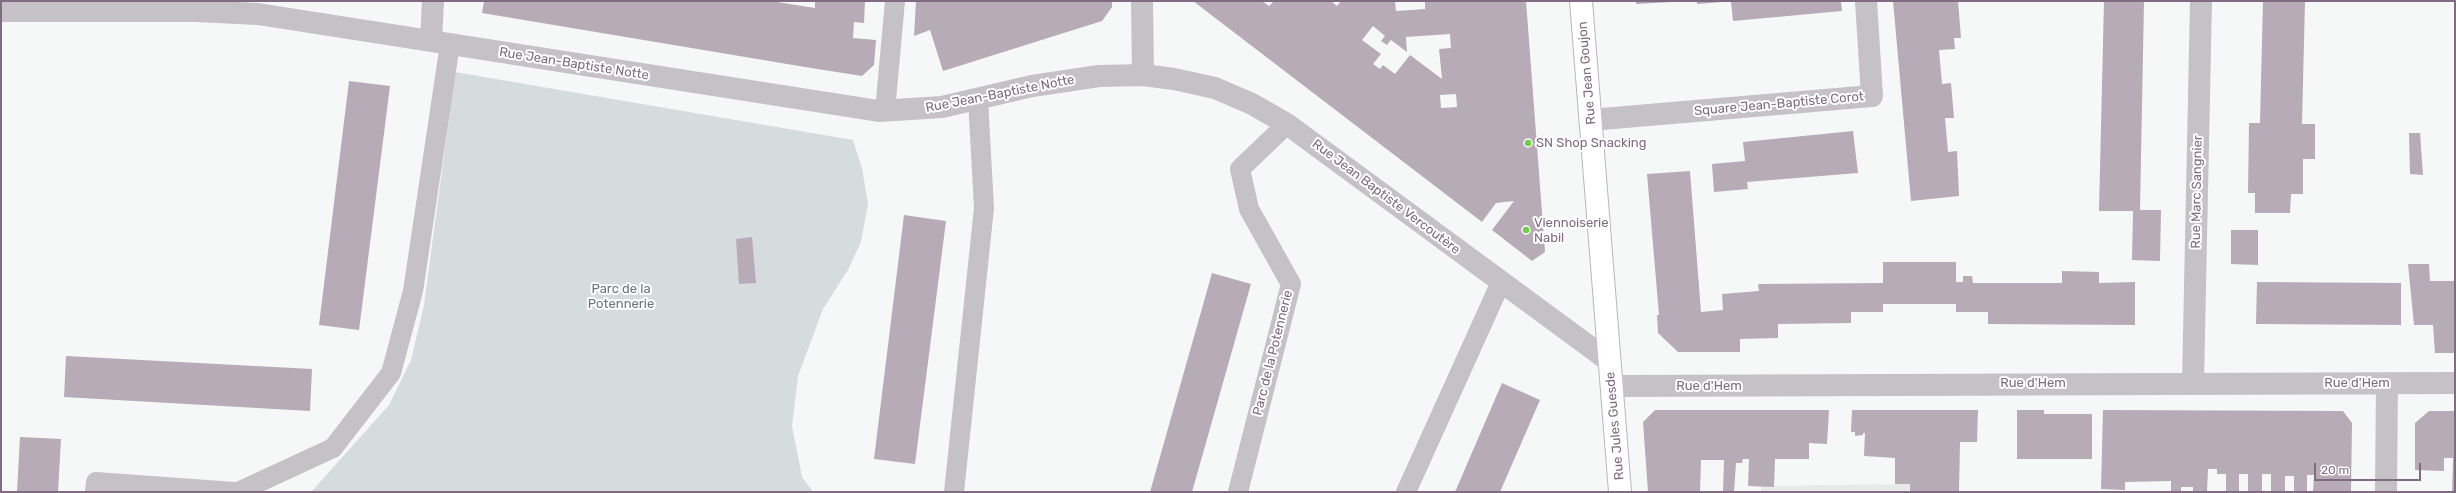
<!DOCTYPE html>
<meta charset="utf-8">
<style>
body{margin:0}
#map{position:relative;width:2456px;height:493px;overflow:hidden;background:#f6f8f7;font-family:Rubik,sans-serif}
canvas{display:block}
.frame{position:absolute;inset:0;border:2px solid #816b83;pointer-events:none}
.scale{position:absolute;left:2314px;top:463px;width:107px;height:18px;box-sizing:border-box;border:2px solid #816b83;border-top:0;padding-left:5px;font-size:12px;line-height:14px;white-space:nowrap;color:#816b83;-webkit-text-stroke:3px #fff;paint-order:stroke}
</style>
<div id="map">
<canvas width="2456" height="493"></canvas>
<div class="frame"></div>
<div class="scale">20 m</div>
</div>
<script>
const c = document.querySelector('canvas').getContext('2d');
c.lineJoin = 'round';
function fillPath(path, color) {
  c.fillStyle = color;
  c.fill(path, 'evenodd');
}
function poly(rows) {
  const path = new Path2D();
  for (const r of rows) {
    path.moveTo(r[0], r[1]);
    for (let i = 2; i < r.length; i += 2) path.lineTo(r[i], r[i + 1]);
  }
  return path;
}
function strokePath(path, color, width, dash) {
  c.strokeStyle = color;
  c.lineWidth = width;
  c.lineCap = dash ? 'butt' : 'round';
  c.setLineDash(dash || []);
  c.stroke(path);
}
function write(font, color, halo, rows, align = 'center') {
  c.font = font + ' Rubik,sans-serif';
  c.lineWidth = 4;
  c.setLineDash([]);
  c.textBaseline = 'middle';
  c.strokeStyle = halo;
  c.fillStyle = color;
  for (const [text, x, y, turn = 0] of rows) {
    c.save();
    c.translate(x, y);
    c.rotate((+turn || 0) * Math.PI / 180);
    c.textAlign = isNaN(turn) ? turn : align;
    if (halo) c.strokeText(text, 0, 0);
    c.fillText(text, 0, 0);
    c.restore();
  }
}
fillPath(poly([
 [1910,484,1909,492,1761,492,1761,486]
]), '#e8e9e9');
fillPath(poly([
 [455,72,853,140,862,168,868,204,861,242,848,270,823,309,798,376,792,426,802,477,813,492,311,492,389,405,411,360,424,305]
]), '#d6dcdd');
fillPath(poly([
 [484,1,771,1,815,8,815,1,865,1,864,23,854,22,853,38,876,40,874,65,862,76,811,68,482,13],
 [916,1,1112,1,1112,7,1102,21,943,71,930,30,914,36],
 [1193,1,1262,1,1269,6,1274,1,1331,1,1337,6,1341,1,1395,1,1396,11,1425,9,1425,1,1526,1,1545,252,1532,261,1492,230,1514,201,1496,203,1482,222],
 [1373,26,1385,36,1381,41,1387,45,1391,40,1407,52,1406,37,1450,34,1451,48,1439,49,1442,79,1410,55,1395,74,1383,65,1380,69,1373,64,1381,54,1362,40],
 [1456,94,1457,107,1441,108,1440,95],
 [1636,1,1672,1,1672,2,1636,4],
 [1697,1,1723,1,1723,2,1697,4],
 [1731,1,1841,1,1842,11,1733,21],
 [1893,1,1958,1,1961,38,1954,38,1955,49,1939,50,1942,84,1951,83,1954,118,1945,118,1948,152,1957,151,1959,196,1911,201],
 [2104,1,2144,1,2140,210,2161,210,2160,261,2132,260,2133,211,2099,211],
 [2263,1,2305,1,2302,124,2315,124,2315,159,2303,159,2303,194,2291,194,2290,213,2255,213,2255,193,2248,193,2249,123,2260,123],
 [349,81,390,86,359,330,319,325],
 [1853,131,1858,173,1747,182,1748,189,1714,192,1712,164,1745,161,1743,142],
 [2409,133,2420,133,2423,175,2410,174],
 [1690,171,1701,312,1723,310,1722,294,1759,291,1758,284,1883,283,1883,262,1956,262,1956,282,1963,282,1963,276,1972,276,1973,283,2062,283,2062,271,2099,272,2099,283,2135,282,2135,325,1988,324,1988,312,1956,312,1956,304,1883,304,1883,312,1851,312,1851,323,1778,324,1778,338,1740,339,1740,352,1678,352,1658,333,1657,315,1659,315,1647,174],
 [904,215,946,221,915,464,874,459],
 [2231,230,2258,230,2258,265,2231,264],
 [752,237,756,283,739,284,736,239],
 [2408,264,2429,264,2430,281,2455,281,2455,353,2435,353,2433,325,2414,325],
 [1212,273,1251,284,1192,492,1150,492],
 [2257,282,2401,283,2401,325,2256,324],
 [66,356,312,369,310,411,64,397],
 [1502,383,1540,400,1500,492,1455,492],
 [1655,410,1829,410,1827,444,1809,443,1809,459,1775,459,1774,487,1748,486,1749,459,1743,459,1742,463,1736,463,1734,492,1723,492,1724,460,1701,460,1700,492,1648,492,1643,422],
 [1852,410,1978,410,1977,442,1960,442,1959,492,1910,492,1910,484,1895,484,1895,458,1864,456,1865,433,1863,433,1863,435,1855,436,1855,432,1851,432],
 [2017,410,2044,410,2044,414,2092,414,2092,459,2017,459],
 [2103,410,2343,411,2352,423,2351,492,2313,492,2314,475,2307,475,2307,492,2294,492,2294,476,2285,476,2285,492,2271,492,2271,474,2262,474,2262,492,2248,492,2248,474,2239,474,2239,492,2226,492,2226,474,2217,474,2217,469,2208,469,2207,492,2193,492,2193,487,2181,487,2181,492,2171,492,2171,481,2125,482,2125,490,2101,489],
 [2429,411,2455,411,2455,492,2452,492,2453,458,2444,458,2444,471,2415,470,2415,423],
 [20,437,61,439,58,492,17,492]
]), '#b6abb7');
const secondary = poly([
 [1581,1,1620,492]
]);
strokePath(secondary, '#bcb5bd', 24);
strokePath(poly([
 [885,111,895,1],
 [95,492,96,482,234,492],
 [238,492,333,448,391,373,413,291,450,44],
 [954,492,984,208,978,99],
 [1238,492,1291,284,1249,209,1240,169,1287,124],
 [1406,492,1501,282]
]), '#c6c0c7', 20);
strokePath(poly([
 [1142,1,1143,75],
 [1,11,197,11,258,14,879,111,942,107,1032,86,1099,76,1143,75,1174,79,1215,88,1252,104,1287,124,1609,361],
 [431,41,433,1],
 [1590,120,1872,96,1866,1],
 [2193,383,2201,1],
 [1612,386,2455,383],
 [2386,492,2387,383]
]), '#c6c0c7', 22);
strokePath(secondary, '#fff', 22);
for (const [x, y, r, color] of [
 [1528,143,4,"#6cce41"],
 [1526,230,4,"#6cce41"]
]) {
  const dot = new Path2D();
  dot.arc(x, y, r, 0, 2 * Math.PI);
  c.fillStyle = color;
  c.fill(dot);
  strokePath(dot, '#fff', 1.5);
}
write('13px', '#816b83', '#fff', [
 ["Rue Jean-Baptiste Notte",574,64,9],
 ["Rue Jean Goujon",1587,73,-95],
 ["Rue Jean-Baptiste Notte",1000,94,-11],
 ["Square Jean-Baptiste Corot",1779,104,-5],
 ["Rue Marc Sangnier",2197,192,-89],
 ["Rue Jean Baptiste Vercoutère",1386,197,37],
 ["Parc de la Potennerie",1273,353,-76],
 ["Rue d'Hem",2033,383],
 ["Rue d'Hem",2357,383],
 ["Rue d'Hem",1709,386],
 ["Rue Jules Guesde",1615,426,-95]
]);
write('13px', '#816b83', '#fff', [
 ["SN Shop Snacking",1536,143],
 ["Viennoiserie",1534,223],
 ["Nabil",1534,238]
], 'left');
write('13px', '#69777b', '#fff', [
 ["Parc de la",621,289],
 ["Potennerie",621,304]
]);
</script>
